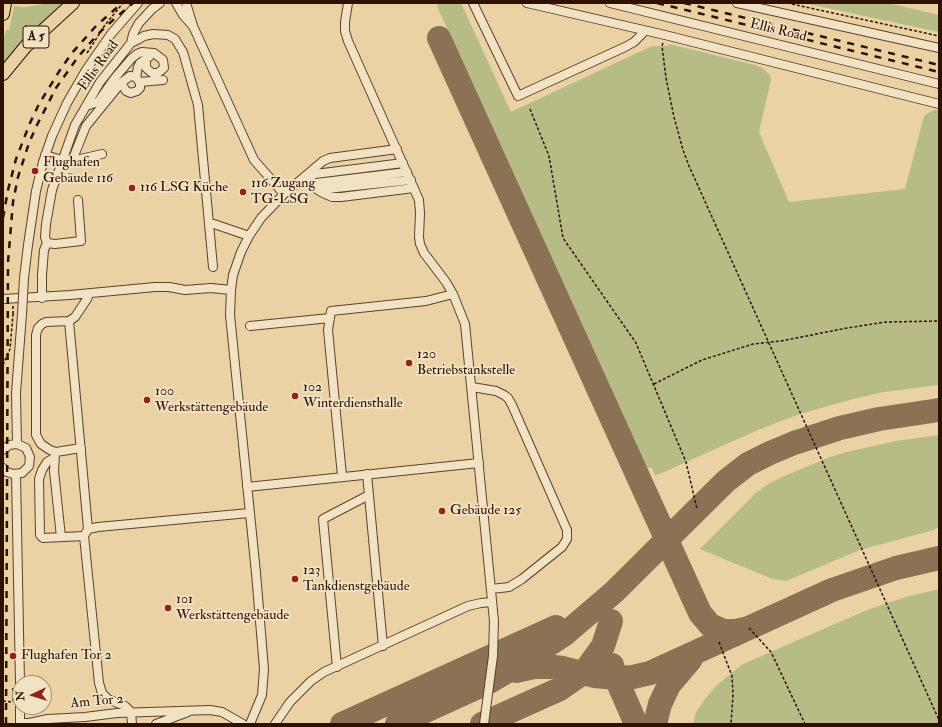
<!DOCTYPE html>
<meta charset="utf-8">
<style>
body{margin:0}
#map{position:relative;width:942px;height:727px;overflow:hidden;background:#ead2a5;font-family:"IM FELL Double Pica",serif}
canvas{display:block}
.frame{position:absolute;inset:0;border:4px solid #2e1102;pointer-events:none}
.north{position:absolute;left:12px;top:675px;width:40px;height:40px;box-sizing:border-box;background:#f1e2c4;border:1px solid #a38e76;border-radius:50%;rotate:266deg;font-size:11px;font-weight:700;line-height:16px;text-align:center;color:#2e1102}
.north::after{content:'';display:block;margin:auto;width:14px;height:18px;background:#8f2418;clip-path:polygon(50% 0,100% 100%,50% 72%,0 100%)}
</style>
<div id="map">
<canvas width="942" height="727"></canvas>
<div class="frame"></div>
<div class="north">N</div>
</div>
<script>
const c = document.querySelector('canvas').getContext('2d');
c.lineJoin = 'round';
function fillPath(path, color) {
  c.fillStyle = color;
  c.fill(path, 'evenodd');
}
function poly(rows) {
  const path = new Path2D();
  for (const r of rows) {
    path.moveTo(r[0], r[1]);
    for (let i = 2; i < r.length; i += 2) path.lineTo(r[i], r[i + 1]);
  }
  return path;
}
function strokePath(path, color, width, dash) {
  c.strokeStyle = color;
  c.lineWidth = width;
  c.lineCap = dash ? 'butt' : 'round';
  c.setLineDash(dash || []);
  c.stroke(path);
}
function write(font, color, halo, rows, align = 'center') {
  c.font = font + ' "IM FELL Double Pica",serif';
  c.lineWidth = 3.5;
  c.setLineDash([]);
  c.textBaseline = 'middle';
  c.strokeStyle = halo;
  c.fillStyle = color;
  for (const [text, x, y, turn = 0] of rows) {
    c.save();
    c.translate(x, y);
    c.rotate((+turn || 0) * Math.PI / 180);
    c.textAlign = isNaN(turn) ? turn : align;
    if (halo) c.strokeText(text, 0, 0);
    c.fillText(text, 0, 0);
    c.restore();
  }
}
fillPath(poly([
 [50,3,66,3,3,67,3,41,6,30,9,30,14,6,24,7],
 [438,3,461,3,511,112,652,46,668,46,669,44,755,65,762,68,770,75,771,80,759,132,789,202,905,189,923,120,925,115,934,110,939,110,939,385,884,392,853,399,800,414,758,430,655,476,652,468,643,466,437,6],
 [804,3,888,3,939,15,939,32],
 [939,435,939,527,934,530,860,550,786,581,770,578,700,549,756,493,768,484,782,477,830,457,847,452,896,441],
 [939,589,939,724,693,724,696,712,705,699,716,686,741,665,867,610,906,597]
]), '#b7bc86');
strokePath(poly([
 [439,38,700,613,710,625,723,631,736,631,749,628],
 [612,665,616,678,636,724],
 [516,671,534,667,554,667,563,668,594,676,616,678,633,677,650,673,832,590,896,568,939,558],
 [342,724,556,627],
 [397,724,491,681,521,663,565,634,614,592,726,481,748,464,770,453,794,443,840,428,879,419,939,410],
 [482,724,560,689,580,675,587,668,603,646,611,621],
 [655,724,660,704,669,685,691,659]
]), '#8c7254', 24);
const minor = poly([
 [176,3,183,15,192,25],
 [186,3,193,26,254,160,284,194],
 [348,3,345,22,345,31,348,41,419,200,420,213,419,237,420,244,424,253,446,282,453,294,465,324,494,621,493,656,484,724],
 [473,3,518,96,625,47,634,42,645,31],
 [527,3,665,35,939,104],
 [610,3,939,84],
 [737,3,939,48],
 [131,43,139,39,144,36,153,34,168,35,175,39,183,52,198,105,213,267],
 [136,77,138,67,140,63,149,57],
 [140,82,163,80],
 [86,106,98,102,114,79,131,59,137,54,142,52,154,53,163,60,164,68,158,73,152,73,146,68,146,63],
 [45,155,62,160,72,161,102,154],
 [72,161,86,126,121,83,130,76,136,77,140,83,140,88,137,91,131,93,126,91,123,86],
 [307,178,315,174,403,163],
 [301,181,316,183,407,172],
 [309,183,318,190,411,180],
 [321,192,332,197,341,197,414,188],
 [78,200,81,241,55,244,47,243,45,237,46,224,52,190,75,125,100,82,131,43,133,34,139,23,152,9,160,3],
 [209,224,214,224,249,236],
 [24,278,28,245,36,191,43,162,52,136,67,103,86,70,111,34,138,3],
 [42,298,42,275,44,250,47,243],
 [3,299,70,295,155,287,169,287,185,290,211,288,231,290],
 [69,321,88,529,84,536,99,683,102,693,108,699,125,706,131,712,132,724],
 [250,326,330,318],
 [472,387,496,391,504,395,508,398,512,405,567,530,567,539,562,547,522,579,509,587,491,589],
 [17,444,16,393,22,314],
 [81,448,56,452,50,450,41,444,36,435,36,335,38,328,42,324,46,322,69,321,75,317,87,299,89,294],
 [3,450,9,445,17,444,26,448,30,457,29,466,22,473,13,474,7,472,3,468],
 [55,454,54,471,61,537],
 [54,458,47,462,42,470,39,479,40,535,43,538,84,536],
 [16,474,20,683],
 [367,474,383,646],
 [342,476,328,330,331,311,426,301,453,294],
 [247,487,479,463],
 [88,529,98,527,249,513],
 [337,667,323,519,369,495],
 [20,723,29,723,48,719,85,717,117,713,210,710,222,712,243,724],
 [20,724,20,707],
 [156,724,188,712],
 [250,724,262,695,264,669,256,573,230,315,231,290,233,275,241,252,249,236,261,218,284,194,323,161,330,158,397,149],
 [275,724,290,702,311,681,324,672,468,606,481,603,492,602]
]);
const highway = poly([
 [3,14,5,3],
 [3,74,26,46,73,3]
]);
strokePath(minor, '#5d412b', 10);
strokePath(highway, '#2e1102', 14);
strokePath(poly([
 [787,3,939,36],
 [663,43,662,46,666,78,674,117,683,150,689,166,939,720],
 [87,53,105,25,123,3],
 [530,109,549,156,563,238,636,343,686,462,697,509],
 [3,365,10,349,13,314],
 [654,384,702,360,753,344,781,341,847,328,886,322,939,321],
 [749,628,771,652,805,724],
 [719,642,732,676,733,695,731,724],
 [13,688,13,702],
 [3,701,12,702],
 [31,707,33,709,41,711]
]), '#2e1102', 1.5, [3, 2]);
strokePath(minor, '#f1e2c4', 8);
strokePath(highway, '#ead2a5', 12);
strokePath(poly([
 [657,3,939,72],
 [684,3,939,65],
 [3,218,8,190,16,159,30,123,39,104,60,70,72,53,96,26,122,3],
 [6,724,8,262,13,202,18,177,29,143,37,125,56,88,78,57,90,43,104,28,133,3]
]), '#2e1102', 2.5, [7, 7]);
const minorBridge = poly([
 [22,314,24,278]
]);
strokePath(minorBridge, '#5d412b', 10, []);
strokePath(poly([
 [13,314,13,306]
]), '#2e1102', 1.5, [3, 2]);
strokePath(minorBridge, '#f1e2c4', 8);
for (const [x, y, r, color] of [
 [35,171,4,"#8f2418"],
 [132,188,4,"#8f2418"],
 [243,192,4,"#8f2418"],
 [409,363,4,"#8f2418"],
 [295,396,4,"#8f2418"],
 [147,400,4,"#8f2418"],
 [442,511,4,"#8f2418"],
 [295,579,4,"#8f2418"],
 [168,608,4,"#8f2418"],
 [13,656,4,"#8f2418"]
]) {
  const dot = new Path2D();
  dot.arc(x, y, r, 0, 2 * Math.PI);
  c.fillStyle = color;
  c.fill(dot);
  strokePath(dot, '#f1e2c4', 1.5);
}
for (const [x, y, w] of [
 [36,37,26]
]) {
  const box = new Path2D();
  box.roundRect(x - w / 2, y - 11, w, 22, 3);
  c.fillStyle = '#f1e2c4';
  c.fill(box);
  strokePath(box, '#2e1102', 1);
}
write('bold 13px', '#2e1102', null, [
 ["A 5",36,37]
]);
write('14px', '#2e1102', '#f1e2c4', [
 ["Ellis Road",778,31,14],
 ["Ellis Road",99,66,-54],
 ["Am Tor 2",97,702,-5]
]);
write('14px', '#2e1102', '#f1e2c4', [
 ["Flughafen",43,163],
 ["Gebäude 116",43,179],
 ["116 Zugang",251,184],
 ["TG-LSG",251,200],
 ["116 LSG Küche",140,188],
 ["120",417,355],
 ["Betriebstankstelle",417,371],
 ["102",303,388],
 ["Winterdiensthalle",303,404],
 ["100",155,392],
 ["Werkstättengebäude",155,408],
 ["Gebäude 125",450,511],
 ["123",303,571],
 ["Tankdienstgebäude",303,587],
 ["101",176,600],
 ["Werkstättengebäude",176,616],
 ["Flughafen Tor 2",21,656]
], 'left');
</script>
